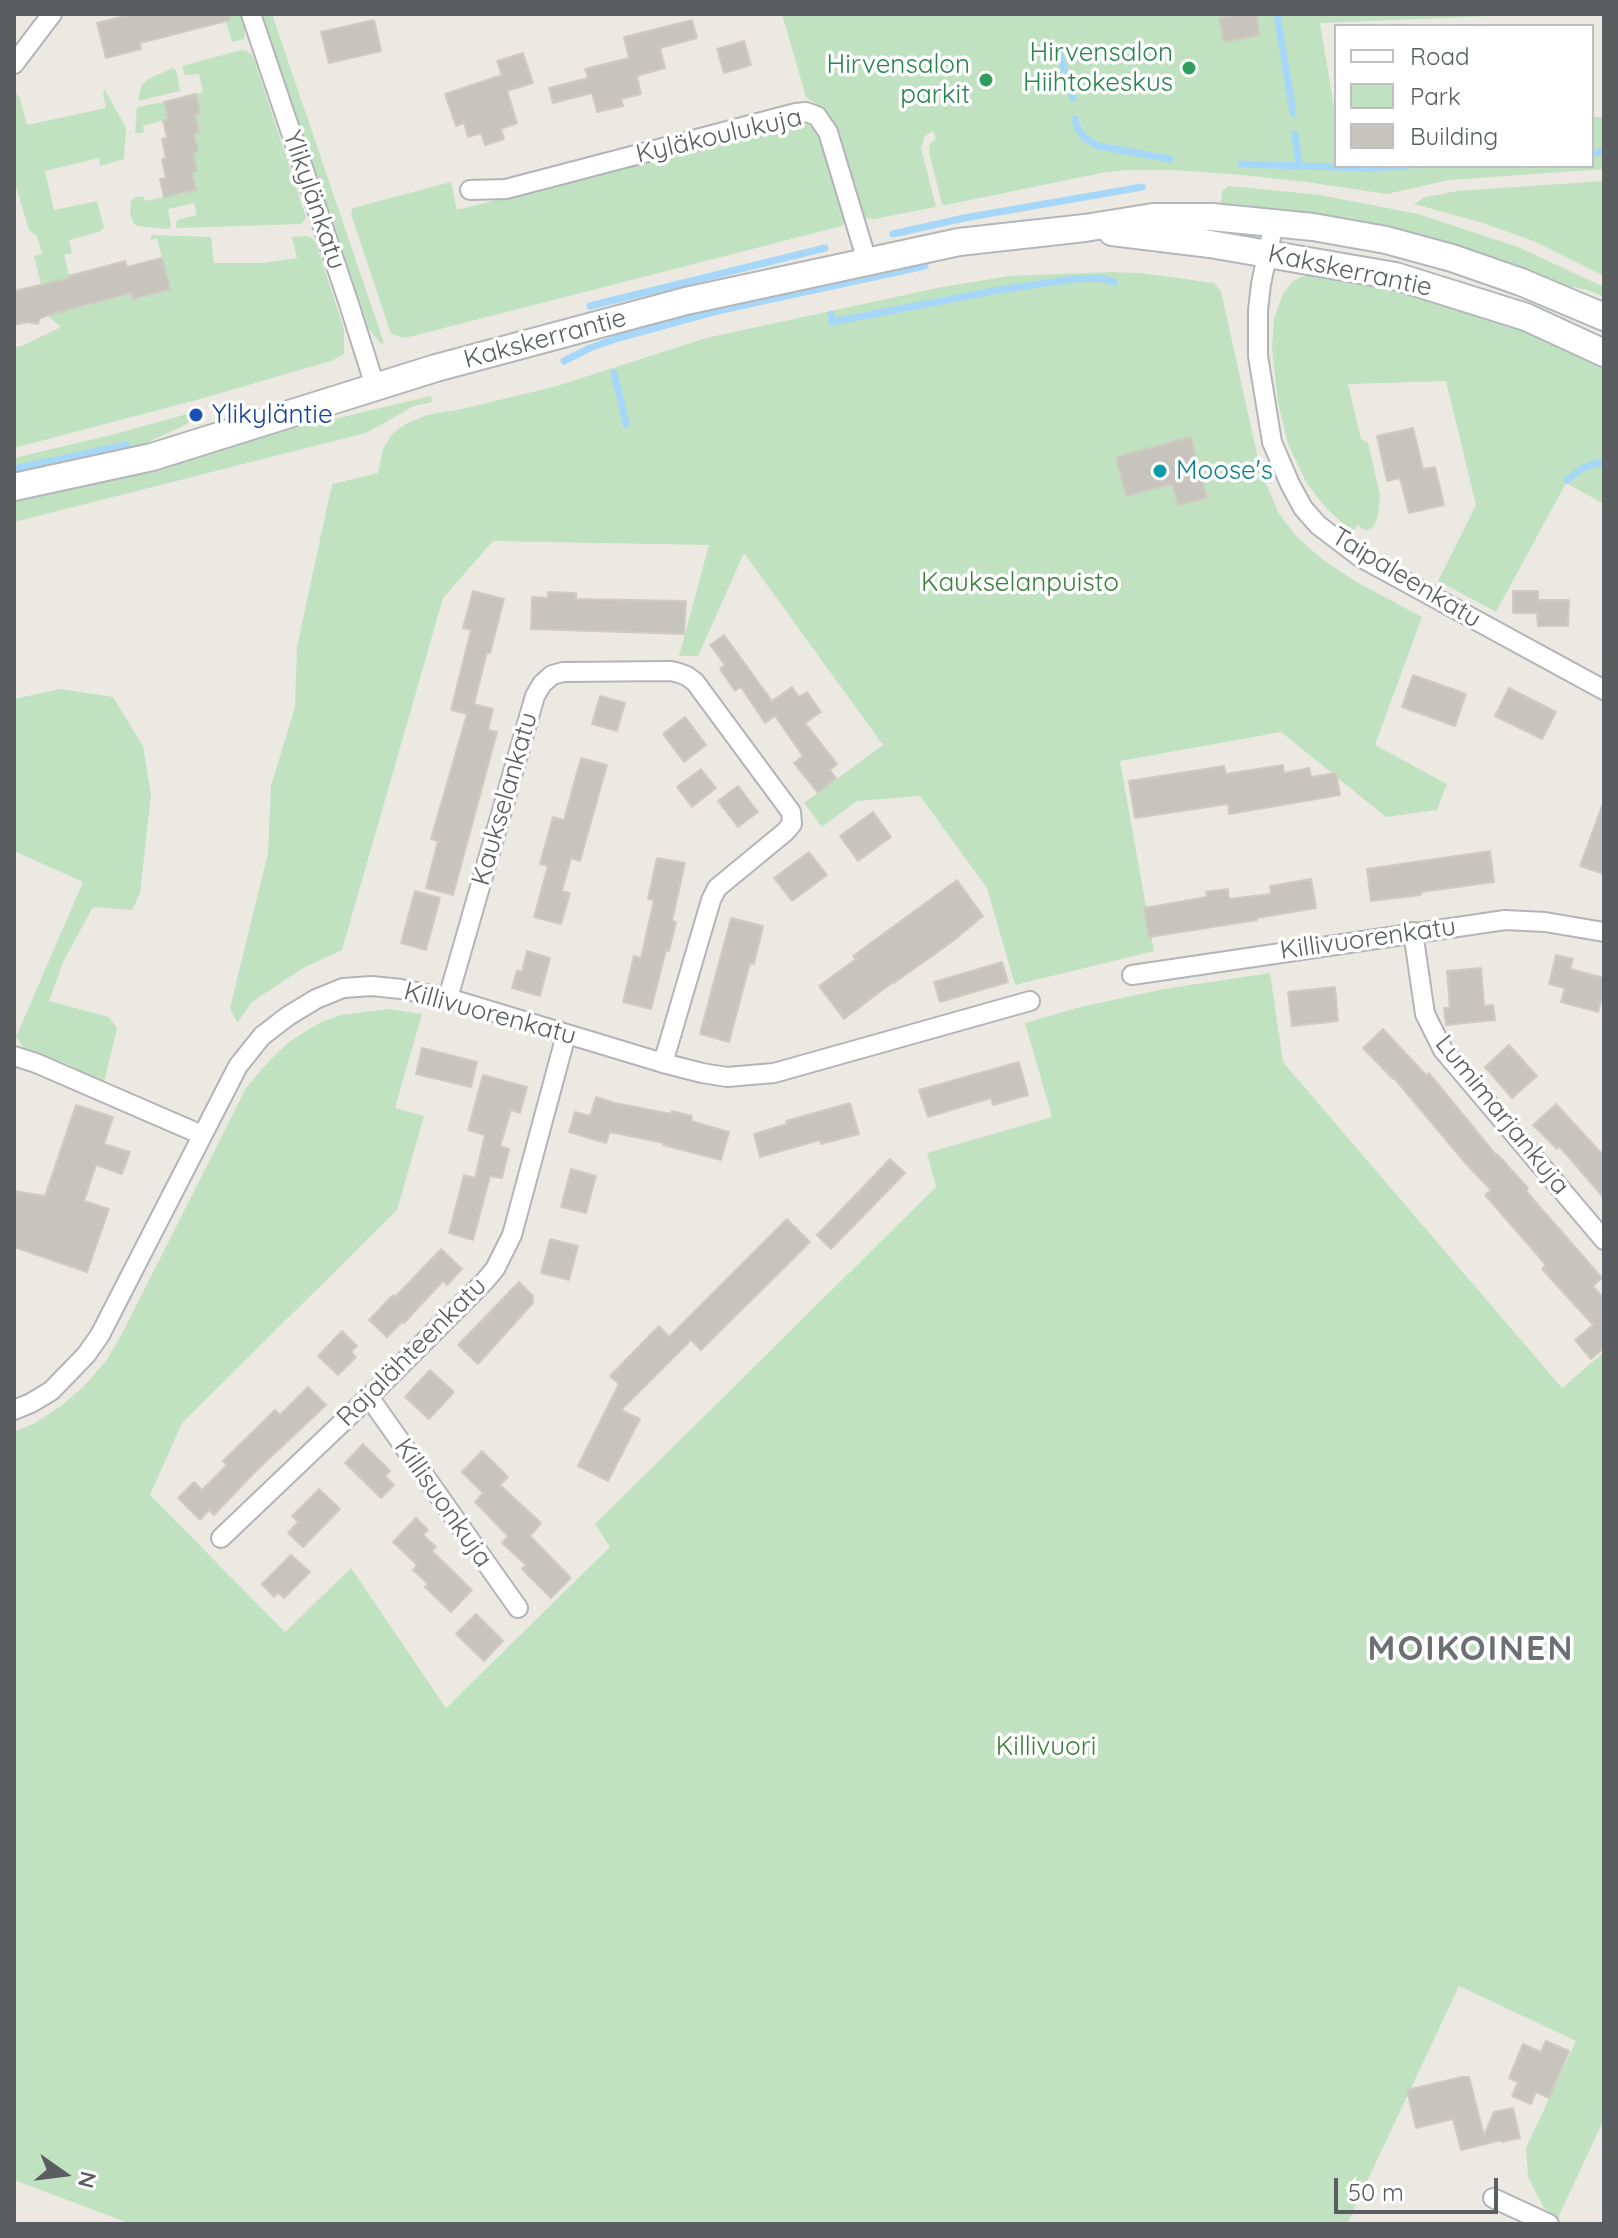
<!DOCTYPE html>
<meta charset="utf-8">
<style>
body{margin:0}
#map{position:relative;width:1618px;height:2238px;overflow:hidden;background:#ece9e2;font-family:Quicksand,sans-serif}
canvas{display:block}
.frame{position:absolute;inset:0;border:16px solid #5a5e61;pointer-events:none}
.legend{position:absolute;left:1334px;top:24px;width:260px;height:144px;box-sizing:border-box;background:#fff;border:2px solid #bdbfc0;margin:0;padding:10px 14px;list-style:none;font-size:24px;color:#5a5e61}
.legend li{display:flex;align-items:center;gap:16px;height:40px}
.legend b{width:40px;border:2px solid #bdbfc0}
.north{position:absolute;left:24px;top:2134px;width:80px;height:80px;-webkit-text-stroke:6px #fff;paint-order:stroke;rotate:104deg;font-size:22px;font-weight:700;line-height:32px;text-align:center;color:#5a5e61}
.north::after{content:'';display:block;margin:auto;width:28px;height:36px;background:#5a5e61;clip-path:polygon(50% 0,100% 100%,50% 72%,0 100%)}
.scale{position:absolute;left:1334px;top:2178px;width:164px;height:36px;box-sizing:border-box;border:4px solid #5a5e61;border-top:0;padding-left:10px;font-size:24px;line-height:28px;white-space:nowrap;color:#5a5e61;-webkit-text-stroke:6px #fff;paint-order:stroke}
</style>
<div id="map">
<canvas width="1618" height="2238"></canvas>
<div class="frame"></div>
<ul class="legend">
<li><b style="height:10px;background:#fff"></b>Road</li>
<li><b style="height:22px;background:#c1e2c0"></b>Park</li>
<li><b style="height:22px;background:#c7c4be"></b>Building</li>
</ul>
<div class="north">N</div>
<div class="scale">50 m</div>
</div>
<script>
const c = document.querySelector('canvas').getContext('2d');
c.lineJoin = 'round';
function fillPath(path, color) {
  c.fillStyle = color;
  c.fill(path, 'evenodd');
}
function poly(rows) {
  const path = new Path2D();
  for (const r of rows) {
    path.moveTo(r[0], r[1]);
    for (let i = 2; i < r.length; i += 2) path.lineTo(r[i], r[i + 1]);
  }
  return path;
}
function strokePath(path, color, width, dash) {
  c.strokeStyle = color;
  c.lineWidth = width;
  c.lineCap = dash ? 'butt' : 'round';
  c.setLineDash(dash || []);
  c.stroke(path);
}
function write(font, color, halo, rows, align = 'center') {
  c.font = font + ' Quicksand,sans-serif';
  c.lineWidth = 7;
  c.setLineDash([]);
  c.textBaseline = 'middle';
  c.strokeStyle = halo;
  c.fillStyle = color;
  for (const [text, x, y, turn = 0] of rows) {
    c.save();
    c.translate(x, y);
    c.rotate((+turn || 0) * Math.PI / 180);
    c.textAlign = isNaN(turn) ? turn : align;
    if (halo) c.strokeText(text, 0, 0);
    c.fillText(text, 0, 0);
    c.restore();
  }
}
fillPath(poly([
 [224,14,240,14,245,30,244,39,232,42],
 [262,14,272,14,384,343,381,344,369,329,338,243],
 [782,14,1540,14,1320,23,1336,119,1336,166,1592,166,1592,117,1604,117,1604,169,1449,180,1387,194,1306,182,1243,175,1173,170,1126,170,1101,173,946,205,942,204,929,152,930,144,936,139,933,131,925,136,921,148,936,207,874,219,862,218,830,119,823,109,806,97],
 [242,50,247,51,253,56,306,217,304,221,301,224,176,228,176,222,180,219,197,215,194,203,168,209,171,226,169,229,137,226,133,222,130,214,131,201,134,198,143,196,145,201,195,190,192,172,197,171,193,153,197,152,194,134,199,132,195,114,200,113,196,94,203,92,199,74,185,75,182,66],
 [173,68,176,70,180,91,138,101,141,86,148,79],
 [105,90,126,128,124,159,100,166,99,158,45,171,54,210,97,201,104,228,99,232,69,240,72,253,64,255,77,307,131,293,133,299,170,289,157,238,150,240,152,235,211,237,214,263,263,263,297,258,292,237,305,236,312,238,316,243,344,329,344,354,331,361,200,399,14,448,14,347,22,346,61,327,49,317,34,256,42,254,37,236,29,230,14,180,14,91,20,98,27,125,106,108,103,93],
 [164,102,168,119,143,126,144,133,135,133,137,107],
 [803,122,817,130,822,138,845,221,842,226,405,338,391,334,351,214,353,208,451,182,457,210],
 [1604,181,1604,276,1538,243,1514,234,1483,223,1414,204,1425,197,1458,191],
 [1229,186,1320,195,1418,214,1518,247,1604,287,1604,291,1602,296,1587,290,1221,206,1222,191],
 [1111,272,1140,273,1214,283,1221,291,1261,472,1279,514,1298,538,1322,559,1353,580,1422,617,1375,745,1447,784,1437,810,1386,817,1281,732,1120,761,1154,951,1015,985,987,888,920,796,857,801,822,827,804,803,883,745,744,553,698,656,679,656,709,545,493,541,443,598,342,950,303,968,252,1002,237,1023,230,1008,268,853,271,786,295,707,297,647,332,484,378,473,383,449,392,434,404,425,427,415,462,409,557,386,706,338,942,287,1010,276],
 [1313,272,1323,272,1461,303,1604,362,1604,504,1566,483,1496,612,1438,581,1476,505,1446,381,1348,384,1361,439,1368,443,1380,495,1378,515,1374,526,1370,529,1365,530,1357,525,1353,533,1325,507,1306,482,1288,444,1278,403,1272,347,1274,318,1283,294,1293,281],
 [431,396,432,402,414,406,366,433,14,522,14,495],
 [187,414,189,423,136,448,14,475,14,458,115,434],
 [60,689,113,697,143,746,151,795,140,893,132,910,93,907,63,962,49,1001,109,1017,117,1028,104,1082,65,1063,24,1048,16,1037,83,882,14,851,14,699],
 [1270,973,1283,1062,1562,1388,1604,1352,1604,2119,1558,2218,1544,2208,1528,2177,1526,2148,1576,2041,1459,1986,1347,2224,131,2224,14,2180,14,1432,35,1423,61,1406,84,1386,106,1361,124,1330,246,1088,269,1061,289,1042,321,1022,341,1015,389,1009,422,1014,395,1108,424,1116,397,1210,182,1423,150,1495,285,1632,351,1568,446,1708,610,1547,595,1524,936,1187,927,1153,1052,1117,1025,1023,1080,1007,1164,989]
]), '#c1e2c0');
strokePath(poly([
 [1277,14,1293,113],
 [1059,52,1073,98],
 [1075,119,1078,130,1085,138,1098,146,1170,159],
 [1295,134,1299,165],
 [1592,153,1604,152],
 [1241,164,1368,168,1408,166],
 [893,234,964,218,1142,187],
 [590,306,825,248],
 [831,314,832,322,999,290,1074,279,1099,278,1114,282],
 [564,361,590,348,615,339,717,311,925,266],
 [614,373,626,424],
 [14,469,126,445],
 [1567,480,1583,468,1597,463,1604,464]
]), '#a6d7f8', 7);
const building = poly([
 [133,14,229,14,230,20,140,43,141,49,106,58,97,23,133,14],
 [1239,14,1256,14,1260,35,1224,42,1219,18,1239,14],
 [374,20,381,51,329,63,321,32,374,20],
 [692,20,697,38,660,48,665,68,637,76,641,94,621,99,623,106,597,112,592,93,553,103,549,88,588,78,585,69,629,58,624,37,692,20],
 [744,41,751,65,724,73,717,49,744,41],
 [523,53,533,83,507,91,517,123,501,129,504,139,485,145,481,133,468,137,464,123,456,126,445,94,502,75,497,61,523,53],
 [196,94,200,113,195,114,199,133,194,134,198,152,193,153,197,171,192,172,196,190,164,197,160,179,166,178,162,159,166,158,162,139,167,138,163,120,168,119,164,102,196,94],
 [162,258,170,289,133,299,131,293,48,315,39,319,38,324,27,322,14,325,14,291,70,278,69,276,125,261,127,267,162,258],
 [1413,428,1423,469,1435,467,1444,505,1409,513,1400,478,1387,481,1377,436,1413,428],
 [1191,437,1207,498,1178,505,1172,484,1126,496,1116,457,1191,437],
 [473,591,504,599,490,653,487,652,474,704,493,709,488,730,497,732,453,895,426,888,438,841,431,839,467,714,451,710,471,630,463,628,473,591],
 [1513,591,1538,591,1538,600,1569,600,1568,626,1538,626,1537,613,1513,613,1513,591],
 [548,592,576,593,576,599,686,601,684,634,531,629,532,597,548,598,548,592],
 [724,635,772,701,792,687,799,697,807,692,821,712,805,723,837,764,830,770,836,778,818,793,794,763,803,756,775,716,765,723,741,687,735,691,720,669,725,665,710,645,724,635],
 [1413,675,1466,694,1455,726,1402,707,1413,675],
 [1509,688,1556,712,1542,739,1495,716,1509,688],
 [600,696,625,703,617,731,592,724,600,696],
 [685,717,706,745,684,762,663,734,685,717],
 [581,758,607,765,580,861,571,858,562,891,570,893,561,924,534,917,548,866,540,864,553,817,564,820,581,758],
 [1283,765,1284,773,1309,768,1311,777,1336,773,1340,795,1229,814,1228,804,1135,818,1129,781,1224,766,1226,774,1283,765],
 [701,769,716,788,692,807,677,787,701,769],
 [738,786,758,812,738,827,718,801,738,786],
 [1602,806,1604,806,1604,874,1580,866,1602,806],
 [873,812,891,837,858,861,840,836,873,812],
 [1490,851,1494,882,1421,892,1421,895,1371,901,1367,869,1490,851],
 [809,852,827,875,792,901,774,878,809,852],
 [657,858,685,863,672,921,676,922,669,951,666,950,651,1009,623,1002,634,956,641,958,654,900,648,899,657,858],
 [1311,879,1316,908,1257,918,1257,920,1149,937,1144,908,1207,897,1206,892,1228,889,1229,899,1271,894,1270,886,1311,879],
 [957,880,983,916,953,941,894,983,893,982,844,1019,819,986,856,959,853,956,957,880],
 [415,891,440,898,426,950,401,943,415,891],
 [731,918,763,926,754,964,750,963,729,1042,700,1034,731,918],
 [527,951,550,958,540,996,512,988,517,970,522,972,527,951],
 [1556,955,1573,959,1570,969,1604,978,1604,990,1598,1012,1561,1002,1565,988,1549,984,1556,955],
 [1002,962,1008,982,940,1002,934,982,1002,962],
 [1481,968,1484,1005,1482,1006,1493,1005,1495,1020,1446,1025,1444,1008,1450,1008,1447,971,1481,968],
 [1335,987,1338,1021,1292,1026,1288,992,1335,987],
 [1383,1029,1426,1075,1429,1073,1496,1155,1497,1154,1528,1188,1526,1191,1602,1278,1593,1286,1604,1299,1604,1348,1591,1359,1575,1340,1593,1325,1542,1269,1546,1265,1485,1195,1491,1190,1467,1165,1394,1078,1393,1079,1363,1048,1383,1029],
 [1509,1045,1537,1076,1512,1098,1485,1067,1509,1045],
 [422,1048,477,1062,471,1087,416,1074,422,1048],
 [1019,1062,1028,1095,993,1105,991,1098,928,1117,919,1090,1019,1062],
 [483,1075,527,1087,520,1113,511,1110,500,1146,509,1149,502,1178,490,1176,473,1240,449,1233,464,1175,475,1178,485,1135,468,1130,483,1075],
 [596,1097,615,1103,671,1114,672,1111,692,1116,691,1121,729,1132,721,1160,663,1145,664,1143,610,1132,606,1143,569,1132,575,1112,590,1116,596,1097],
 [850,1103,859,1134,821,1144,820,1140,760,1157,754,1134,787,1124,786,1121,850,1103],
 [1556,1104,1604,1156,1604,1198,1559,1146,1557,1149,1533,1125,1556,1104],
 [76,1105,113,1117,104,1144,130,1152,122,1174,96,1165,84,1201,109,1209,87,1272,14,1247,14,1191,45,1196,76,1105],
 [890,1159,905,1173,831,1249,817,1235,890,1159],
 [571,1169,596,1176,586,1213,561,1207,571,1169],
 [787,1219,810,1242,701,1350,691,1340,621,1410,640,1419,608,1481,578,1466,619,1384,610,1376,659,1326,669,1337,787,1219],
 [550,1239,578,1246,569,1280,541,1273,550,1239],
 [441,1249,462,1269,447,1285,443,1281,404,1323,402,1322,387,1337,369,1320,393,1295,395,1297,441,1249],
 [519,1282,533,1296,533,1303,478,1364,458,1345,519,1282],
 [342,1331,357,1346,351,1352,356,1357,338,1375,318,1356,342,1331],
 [430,1370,454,1392,429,1419,405,1397,430,1370],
 [308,1387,326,1405,255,1472,214,1515,209,1510,200,1520,178,1498,194,1482,202,1490,227,1465,223,1461,275,1410,280,1415,308,1387],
 [363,1444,390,1471,385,1476,394,1485,381,1498,345,1463,363,1444],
 [482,1451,508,1477,500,1485,541,1523,530,1536,571,1578,551,1598,522,1569,526,1565,502,1543,508,1536,475,1502,483,1493,462,1472,482,1451],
 [319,1489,340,1509,303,1547,288,1533,298,1522,292,1516,319,1489],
 [416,1518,428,1530,423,1535,436,1547,432,1551,472,1590,451,1612,425,1587,428,1584,413,1570,417,1565,393,1542,416,1518],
 [291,1555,310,1572,284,1598,278,1593,274,1597,262,1584,291,1555],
 [476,1614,503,1641,484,1661,456,1634,476,1614],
 [1546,2041,1569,2051,1549,2098,1536,2092,1531,2104,1512,2096,1518,2082,1509,2078,1523,2044,1541,2052,1546,2041],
 [1462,2077,1469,2077,1484,2136,1494,2112,1513,2108,1520,2138,1502,2142,1502,2140,1461,2150,1453,2119,1416,2128,1407,2090,1462,2077]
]);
fillPath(building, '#c7c4be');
strokePath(building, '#d0cbc1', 2);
const minor = poly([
 [251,14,348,301,375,386],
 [14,64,52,14],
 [470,190,506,189,796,113,806,112,817,116,828,132,867,261],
 [1274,223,1261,284,1258,310,1258,356,1272,442,1290,484,1303,508,1318,525,1360,557,1604,690],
 [1413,932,1425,1014,1443,1050,1604,1240],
 [1132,975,1505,920,1545,922,1604,932],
 [448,998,535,696,542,684,552,675,563,672,671,671,679,673,687,676,695,682,791,812,792,824,785,832,717,888,711,900,663,1063],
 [14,1056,36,1063,202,1135],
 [369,1397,518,1608],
 [14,1410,31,1403,51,1391,86,1355,100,1335,238,1066,262,1036,288,1016,316,999,343,988,372,986,401,989,448,998,663,1063,702,1073,727,1077,774,1073,1030,1001],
 [221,1538,369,1397,484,1282,495,1269,512,1235,566,1035],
 [1493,2198,1549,2224]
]);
const secondary = poly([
 [1112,232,1210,244,1395,276,1526,317,1604,353],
 [14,487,152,457,436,368,686,301,959,242,1085,228,1153,217,1212,217,1313,227,1386,240,1452,258,1521,282,1604,317]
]);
strokePath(minor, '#b2b4b8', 22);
strokePath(secondary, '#b3b7bb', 30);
strokePath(minor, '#fff', 18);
strokePath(secondary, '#fff', 26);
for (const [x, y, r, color] of [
 [1189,68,8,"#2e9e5b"],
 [986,80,8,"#2e9e5b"],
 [196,415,8,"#1a4fb4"],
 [1160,471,8,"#0f9aa8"]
]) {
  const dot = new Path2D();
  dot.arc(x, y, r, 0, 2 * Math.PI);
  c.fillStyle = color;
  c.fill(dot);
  strokePath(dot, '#fff', 3);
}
write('26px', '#27864d', '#fff', [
 ["Hirvensalon",1173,53],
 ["Hiihtokeskus",1173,83],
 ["Hirvensalon",970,65],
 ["parkit",970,95]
], 'right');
write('26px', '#5a5e61', '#fff', [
 ["Kyläkoulukuja",719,136,-13],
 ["Ylikylänkatu",314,200,71],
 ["Kakskerrantie",1350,271,12],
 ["Kakskerrantie",545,339,-15],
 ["Taipaleenkatu",1406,578,31],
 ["Kaukselankatu",505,799,-74],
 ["Killivuorenkatu",1368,939,-8],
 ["Killivuorenkatu",490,1014,15],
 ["Lumimarjankuja",1502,1115,51],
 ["Rajalähteenkatu",412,1352,-45],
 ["Killisuonkuja",443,1503,55]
]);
write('26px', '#164399', '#fff', [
 ["Ylikyläntie",212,415]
], 'left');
write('26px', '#0d838f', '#fff', [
 ["Moose's",1176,471]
], 'left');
write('26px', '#3b803c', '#fff', [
 ["Kaukselanpuisto",1020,583],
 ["Killivuori",1046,1747]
]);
c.letterSpacing = '2px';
write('bold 34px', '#6b7073', '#fff', [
 ["MOIKOINEN",1471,1650]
]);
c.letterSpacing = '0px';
</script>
